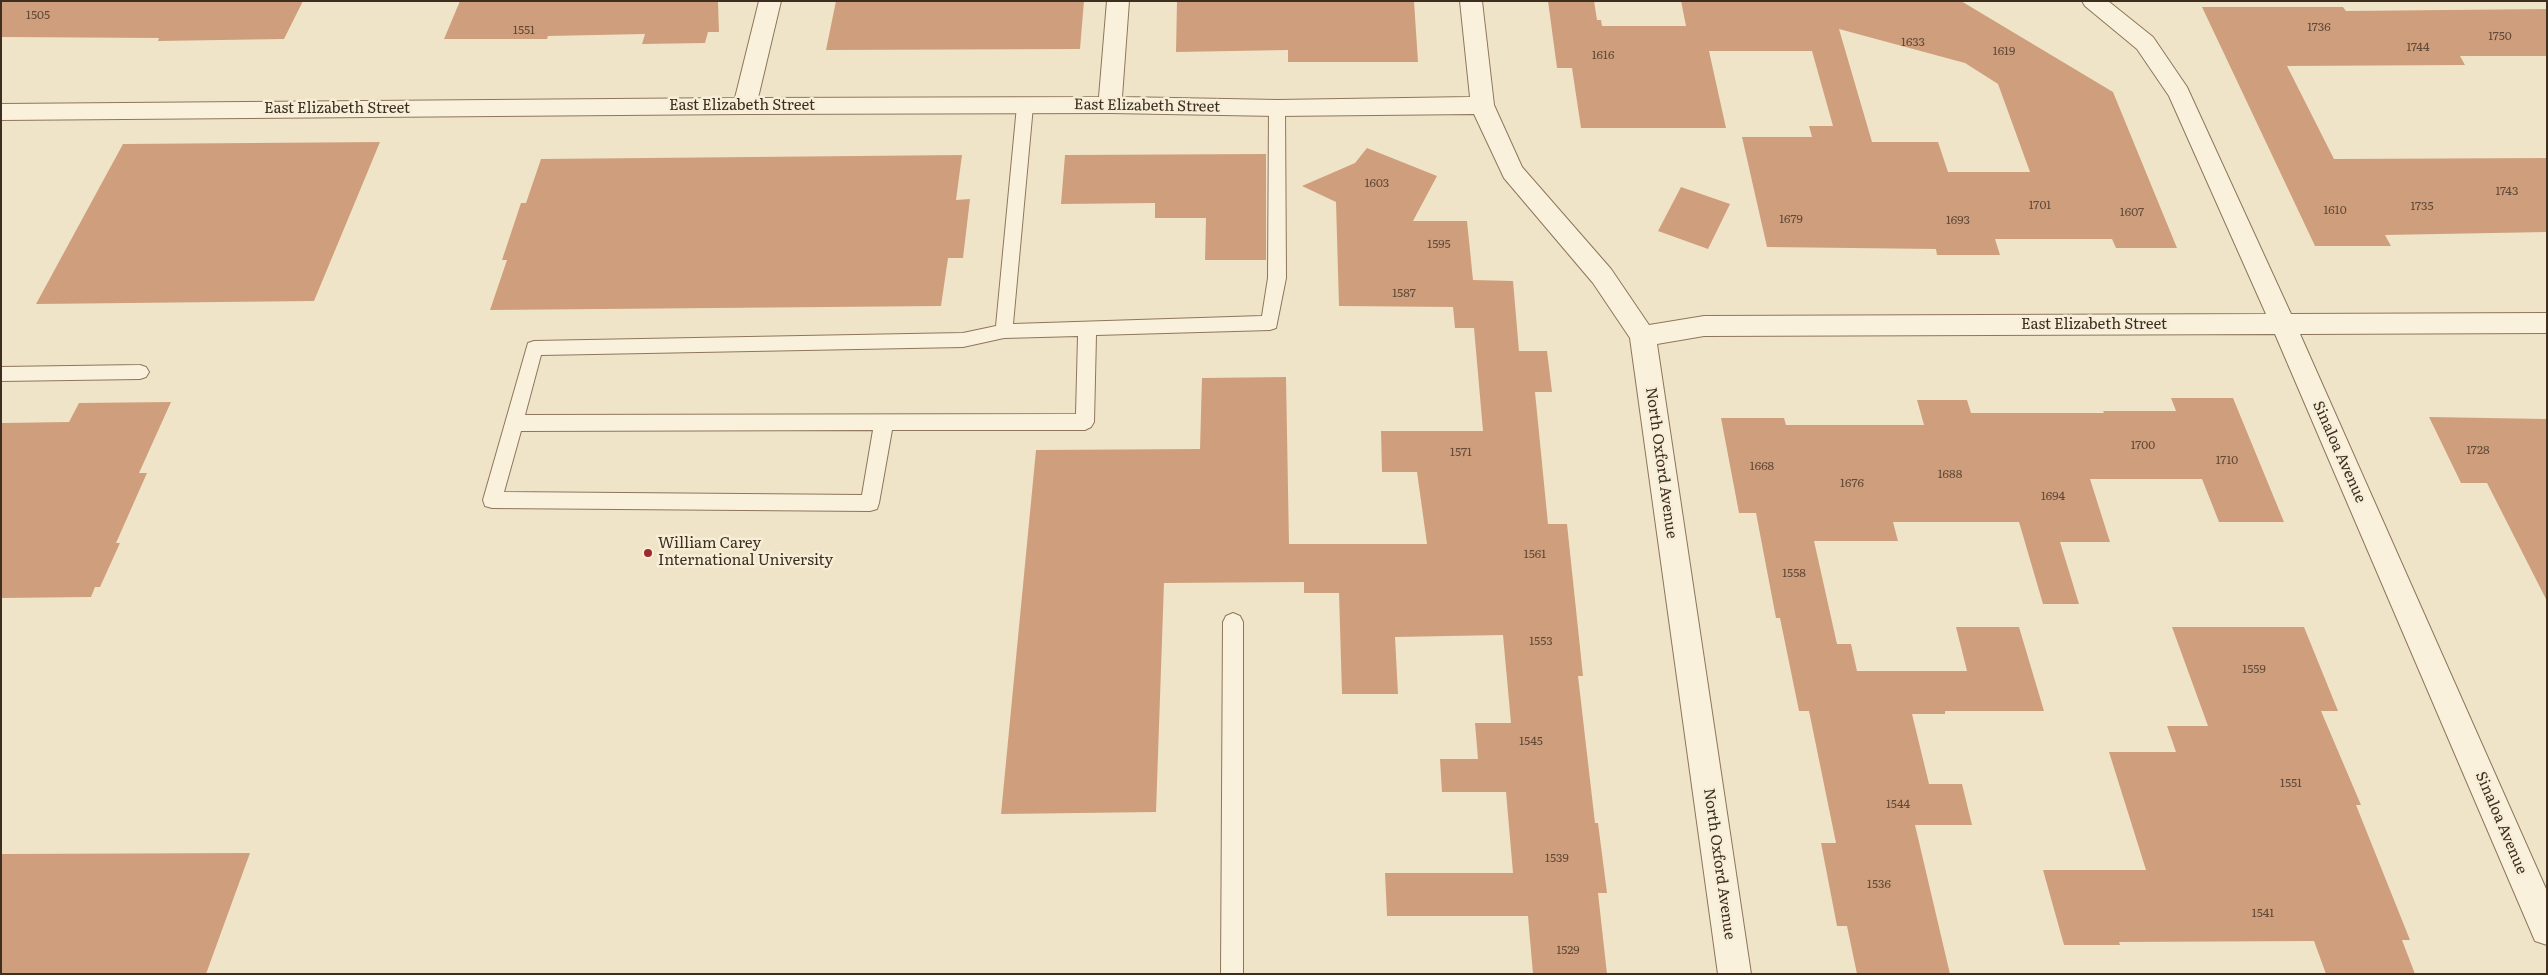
<!DOCTYPE html>
<style>
body{margin:0}
#map{position:relative;width:2548px;height:975px;overflow:hidden;background:#f0e4c8;font-family:Literata,serif}
canvas{display:block}
.frame{position:absolute;inset:0;border:2px solid #3d2e20;pointer-events:none}
</style>
<div id="map">
<canvas width="2548" height="975"></canvas>
<div class="frame"></div>
</div>
<script>
const c = document.querySelector('canvas').getContext('2d');
c.lineJoin = 'round';
function fillPath(path, color) {
  c.fillStyle = color;
  c.fill(path, 'evenodd');
}
function poly(rows) {
  const path = new Path2D();
  for (const r of rows) {
    path.moveTo(r[0], r[1]);
    for (let i = 2; i < r.length; i += 2) path.lineTo(r[i], r[i + 1]);
  }
  return path;
}
function strokePath(path, color, width, dash) {
  c.strokeStyle = color;
  c.lineWidth = width;
  c.lineCap = dash ? 'butt' : 'round';
  c.setLineDash(dash || []);
  c.stroke(path);
}
function write(font, color, halo, rows, align = 'center') {
  c.font = font + ' Literata,serif';
  c.lineWidth = 5;
  c.setLineDash([]);
  c.textBaseline = 'middle';
  c.strokeStyle = halo;
  c.fillStyle = color;
  for (const [text, x, y, turn = 0] of rows) {
    c.save();
    c.translate(x, y);
    c.rotate((+turn || 0) * Math.PI / 180);
    c.textAlign = isNaN(turn) ? turn : align;
    if (halo) c.strokeText(text, 0, 0);
    c.fillText(text, 0, 0);
    c.restore();
  }
}
fillPath(poly([
 [303,1,284,39,158,41,159,38,1,37,1,2],
 [460,1,718,2,719,32,708,32,705,43,642,44,645,34,548,36,547,39,444,39],
 [836,1,1084,1,1080,49,826,50],
 [1177,1,1414,1,1418,62,1288,62,1288,50,1176,52],
 [1548,1,1594,1,1597,20,1601,20,1602,26,1686,26,1681,1,1961,1,2113,92,2177,248,2116,248,2112,239,1995,239,2000,255,1937,255,1936,249,1767,247,1742,137,1812,137,1809,126,1833,126,1812,51,1709,51,1726,128,1581,128,1572,68,1557,68],
 [1839,29,1965,63,1998,84,2030,172,1948,172,1938,142,1872,142],
 [2202,7,2343,7,2346,11,2547,9,2547,56,2460,56,2465,65,2287,66,2334,159,2547,158,2547,232,2385,235,2391,246,2315,246],
 [380,142,314,301,36,304,123,144],
 [1367,148,1437,176,1413,221,1467,221,1473,280,1513,281,1519,351,1547,351,1552,392,1535,392,1548,524,1567,524,1583,676,1578,676,1595,823,1598,823,1607,893,1598,893,1607,974,1533,974,1528,916,1387,916,1385,873,1513,873,1506,792,1442,792,1440,759,1478,759,1475,723,1511,723,1503,635,1395,637,1398,694,1342,694,1339,593,1304,593,1304,582,1164,583,1156,812,1001,814,1036,450,1200,449,1202,378,1286,377,1289,544,1427,544,1417,472,1382,472,1381,431,1483,431,1474,328,1455,328,1453,307,1339,306,1336,202,1302,186,1355,163],
 [1266,154,1266,260,1205,260,1206,218,1155,218,1155,203,1061,204,1065,155],
 [962,155,956,200,970,199,963,258,948,258,941,306,490,310,507,260,502,260,521,203,526,203,541,159],
 [1681,187,1730,204,1708,249,1658,231],
 [2171,398,2233,398,2284,522,2219,522,2202,479,2090,479,2110,542,2060,542,2079,604,2043,604,2019,522,1893,522,1898,541,1814,541,1837,644,1851,644,1857,671,1967,671,1956,627,2019,627,2044,711,1945,711,1945,714,1912,714,1929,784,1962,784,1972,825,1915,825,1950,974,1857,974,1847,926,1837,926,1821,843,1836,843,1809,711,1799,711,1780,618,1776,618,1756,513,1739,513,1721,418,1784,418,1786,425,1924,425,1917,400,1967,400,1971,413,2104,413,2103,411,2176,411],
 [171,402,139,473,147,473,116,543,120,543,100,587,95,587,91,597,1,598,1,423,69,422,79,403],
 [2429,417,2547,419,2547,601,2487,483,2461,483],
 [2172,627,2304,627,2338,711,2321,711,2361,805,2356,805,2410,940,2402,940,2415,974,2326,974,2314,941,2119,942,2120,945,2064,945,2043,870,2146,870,2109,752,2176,752,2167,726,2208,726],
 [250,853,206,974,1,974,1,854]
]), '#cf9f7d');
const service = poly([
 [1025,100,1031,102,1033,106,1013,324,1262,316,1268,278,1269,108,1271,104,1277,102,1283,104,1285,108,1286,278,1276,328,1270,330,1096,335,1094,422,1091,427,1085,430,892,430,879,503,877,509,870,511,492,508,485,506,483,500,528,343,534,341,963,333,996,326,1017,106,1019,102,1025,100],
 [1078,336,1076,414,525,415,541,355,963,347,1004,338,1078,336],
 [873,430,862,495,504,492,521,431,873,430],
 [140,365,146,367,149,372,146,377,140,379,1,381,1,367,140,365],
 [1233,613,1240,616,1243,622,1243,974,1221,974,1223,622,1226,616,1233,613]
]);
const minor = poly([
 [759,1,781,1,758,98,1099,97,1107,1,1129,1,1122,97,1277,100,1470,97,1460,1,1482,1,1494,105,1522,167,1611,269,1649,325,1704,316,2266,314,2169,96,2137,49,2085,6,2082,1,2108,1,2153,37,2187,87,2291,314,2547,313,2547,333,2300,334,2547,891,2547,945,2535,941,2275,334,1704,336,1657,344,1751,974,1718,974,1630,338,1593,283,1504,178,1474,114,1277,116,1110,113,744,114,1,120,1,104,735,98,759,1]
]);
strokePath(service, '#8d765c', 2);
strokePath(minor, '#8d765c', 2);
fillPath(service, '#faf1dc');
fillPath(minor, '#faf1dc');
for (const [x, y, r, color] of [
 [648,553,5,"#9e2a2b"]
]) {
  const dot = new Path2D();
  dot.arc(x, y, r, 0, 2 * Math.PI);
  c.fillStyle = color;
  c.fill(dot);
  strokePath(dot, '#f7eed8', 2);
}
write('12px', '#624a37', null, [
 ["1505",38,15],
 ["1736",2319,27],
 ["1551",524,30],
 ["1750",2500,36],
 ["1633",1913,42],
 ["1744",2418,47],
 ["1619",2004,51],
 ["1616",1603,55],
 ["1603",1377,183],
 ["1743",2507,191],
 ["1701",2040,205],
 ["1735",2422,206],
 ["1610",2335,210],
 ["1607",2132,212],
 ["1679",1791,219],
 ["1693",1958,220],
 ["1595",1439,244],
 ["1587",1404,293],
 ["1700",2143,445],
 ["1728",2478,450],
 ["1571",1461,452],
 ["1710",2227,460],
 ["1668",1762,466],
 ["1688",1950,474],
 ["1676",1852,483],
 ["1694",2053,496],
 ["1561",1535,554],
 ["1558",1794,573],
 ["1553",1541,641],
 ["1559",2254,669],
 ["1545",1531,741],
 ["1551",2291,783],
 ["1544",1898,804],
 ["1539",1557,858],
 ["1536",1879,884],
 ["1541",2263,913],
 ["1529",1568,950]
]);
write('15px', '#3d2e20', '#f7eed8', [
 ["East Elizabeth Street",742,106],
 ["East Elizabeth Street",1147,106,1],
 ["East Elizabeth Street",337,109],
 ["East Elizabeth Street",2094,325],
 ["Sinaloa Avenue",2339,452,66],
 ["North Oxford Avenue",1661,463,82],
 ["Sinaloa Avenue",2501,823,67],
 ["North Oxford Avenue",1719,864,82]
]);
write('15px', '#3d2e20', '#f7eed8', [
 ["William Carey",658,544],
 ["International University",658,561]
], 'left');
</script>
